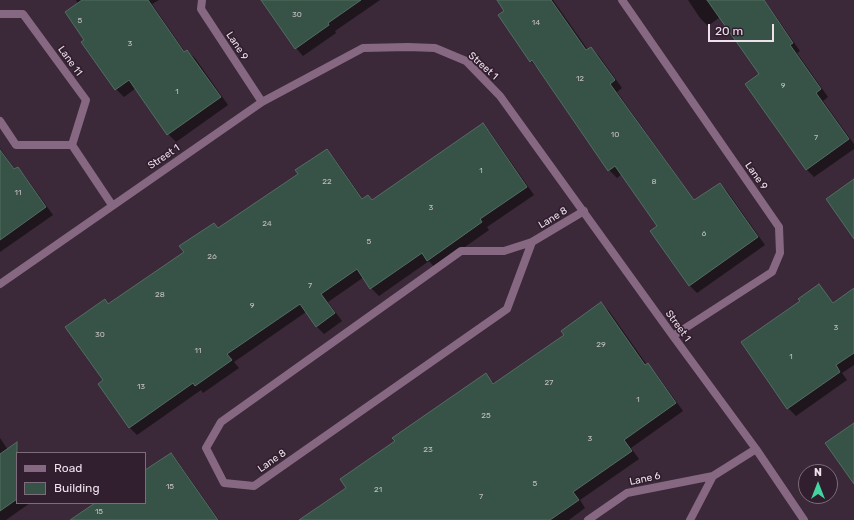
<!DOCTYPE html>
<style>
body{margin:0}
#map{position:relative;width:854px;height:520px;overflow:hidden;background:#3b2838;font-family:Rubik,sans-serif}
canvas{display:block}
.legend{position:absolute;left:16px;top:452px;width:130px;height:52px;box-sizing:border-box;background:#311e2e;border:1px solid #7d6c7a;margin:0;padding:5px 7px;list-style:none;font-size:12px;color:#eee1ec}
.legend li{display:flex;align-items:center;gap:8px;height:20px}
.legend b{width:20px;border:1px solid #7d6c7a}
.north{position:absolute;left:798px;top:464px;width:40px;height:40px;box-sizing:border-box;background:#311e2e;border:1px solid #7d6c7a;border-radius:50%;rotate:0deg;font-size:11px;font-weight:700;line-height:16px;text-align:center;color:#eee1ec}
.north::after{content:'';display:block;margin:auto;width:14px;height:18px;background:#44d4a0;clip-path:polygon(50% 0,100% 100%,50% 72%,0 100%)}
.scale{position:absolute;left:708px;top:24px;width:66px;height:18px;box-sizing:border-box;border:2px solid #eee1ec;border-top:0;padding-left:5px;font-size:12px;line-height:14px;white-space:nowrap;color:#eee1ec;-webkit-text-stroke:3px #311e2e;paint-order:stroke}
</style>
<div id="map">
<canvas width="854" height="520"></canvas>
<ul class="legend">
<li><b style="height:5px;background:#876882"></b>Road</li>
<li><b style="height:11px;background:#375246"></b>Building</li>
</ul>
<div class="north">N</div>
<div class="scale">20 m</div>
</div>
<script>
const c = document.querySelector('canvas').getContext('2d');
c.lineJoin = 'round';
function fillPath(path, color) {
  c.fillStyle = color;
  c.fill(path, 'evenodd');
}
function poly(rows) {
  const path = new Path2D();
  for (const r of rows) {
    path.moveTo(r[0], r[1]);
    for (let i = 2; i < r.length; i += 2) path.lineTo(r[i], r[i + 1]);
  }
  return path;
}
function strokePath(path, color, width, dash) {
  c.strokeStyle = color;
  c.lineWidth = width;
  c.lineCap = dash ? 'butt' : 'round';
  c.setLineDash(dash || []);
  c.stroke(path);
}
function write(font, color, halo, rows, align = 'center') {
  c.font = font + ' Rubik,sans-serif';
  c.lineWidth = 3.5;
  c.setLineDash([]);
  c.textBaseline = 'middle';
  c.strokeStyle = halo;
  c.fillStyle = color;
  for (const [text, x, y, turn = 0] of rows) {
    c.save();
    c.translate(x, y);
    c.rotate((+turn || 0) * Math.PI / 180);
    c.textAlign = isNaN(turn) ? turn : align;
    if (halo) c.strokeText(text, 0, 0);
    c.fillText(text, 0, 0);
    c.restore();
  }
}
fillPath(poly([
 [76,0,159,0,152,4,185,52,187,51,195,58,228,105,176,142,168,134,136,88,124,97,116,89,83,42,85,40,78,4],
 [274,0,380,0,335,31,336,33,303,56,296,48],
 [498,0,553,0,588,50,591,48,599,56,622,88,617,92,695,201,720,184,727,191,765,245,697,293,689,285,658,227,622,174,617,178,609,170,538,69,531,61,506,11],
 [688,0,764,0,768,5,800,51,797,53,828,97,823,101,854,144,854,149,814,177,806,169,761,74,720,17,708,26,700,18],
 [483,125,490,132,534,195,487,227,489,230,435,268,429,261,379,296,371,288,364,277,328,302,342,321,324,334,316,326,306,312,234,362,239,368,203,393,201,390,137,435,129,427,104,381,105,301,109,305,299,174,327,150,334,158,363,199,368,196,373,201],
 [0,148,15,170,18,168,25,176,53,215,0,252],
 [819,285,834,303,854,290,854,365,842,373,847,380,796,416,788,408,801,301],
 [601,304,609,311,647,365,648,364,655,372,683,411,631,448,639,459,580,500,585,508,569,520,301,520,347,488,396,441,485,374,495,384,566,336],
 [0,438,8,450,17,454,17,503,30,503,6,520,0,520],
 [171,454,178,462,219,520,73,520,98,503,145,503,145,471]
]), '#0007');
const building = poly([
 [82,0,148,0,184,52,187,50,221,97,167,135,129,80,115,90,81,42,84,40,65,12,82,0],
 [261,0,361,0,328,23,329,25,295,49,261,0],
 [497,0,551,0,586,50,591,47,615,80,610,84,694,200,720,183,758,237,689,286,650,231,657,226,615,166,608,171,532,60,530,62,498,15,504,11,497,0],
 [707,0,764,0,793,43,790,45,821,89,816,93,849,139,806,170,745,84,759,74,707,0],
 [483,123,527,187,480,219,482,222,427,261,422,253,370,289,357,269,321,294,335,313,316,327,300,304,227,354,232,360,195,386,193,383,129,428,98,384,103,380,65,327,105,299,108,304,184,252,179,246,214,223,218,228,298,174,295,170,327,149,362,199,368,195,372,200,483,123],
 [0,150,14,169,18,167,46,207,0,240,0,150],
 [854,179,854,239,826,199,854,179],
 [819,284,833,303,854,288,854,353,836,365,840,372,787,409,741,342,800,301,798,299,819,284],
 [601,302,645,365,648,363,676,403,624,440,632,451,573,492,579,500,550,520,299,520,346,488,340,479,395,441,392,438,486,373,493,384,564,335,561,331,601,302],
 [854,423,854,484,825,443,854,423],
 [17,442,17,499,0,511,0,454,17,442],
 [171,453,218,520,70,520,95,503,145,503,145,470,171,453]
]);
fillPath(building, '#375246');
strokePath(building, '#526e61', 1);
strokePath(poly([
 [202,0,201,9,262,102],
 [622,0,779,227,780,253,772,272,673,336],
 [0,14,23,14,86,100,72,145],
 [0,121,16,145,72,145],
 [72,145,112,205],
 [532,242,507,309,254,486,224,483,206,448,221,422,461,251,504,251,532,242,584,211],
 [0,284,262,102,363,48,408,47,435,48,466,61,500,96,673,336,756,449,804,520],
 [588,520,627,493,713,476,756,449],
 [690,520,713,476]
]), '#876882', 8);
write('8px', '#c0bdc2', null, [
 ["30",297,15],
 ["5",80,21],
 ["14",536,23],
 ["3",130,44],
 ["12",580,79],
 ["9",783,86],
 ["1",177,92],
 ["10",615,135],
 ["7",816,138],
 ["1",481,171],
 ["22",327,182],
 ["8",654,182],
 ["11",18,193],
 ["3",431,208],
 ["24",267,224],
 ["6",704,234],
 ["5",369,242],
 ["26",212,257],
 ["7",310,286],
 ["28",160,295],
 ["9",252,306],
 ["3",836,328],
 ["30",100,335],
 ["29",601,345],
 ["11",198,351],
 ["1",791,357],
 ["27",549,383],
 ["13",141,387],
 ["1",638,400],
 ["25",486,416],
 ["3",590,439],
 ["23",428,450],
 ["5",535,484],
 ["15",170,487],
 ["21",378,490],
 ["7",481,497],
 ["15",99,512]
]);
write('10px', '#eee1ec', '#311e2e', [
 ["Lane 9",237,46,57],
 ["Lane 11",70,61,54],
 ["Street 1",483,66,42],
 ["Street 1",164,157,-34],
 ["Lane 9",756,176,55],
 ["Lane 8",553,218,-31],
 ["Street 1",678,326,54],
 ["Lane 8",272,461,-35],
 ["Lane 6",645,479,-12]
]);
</script>
